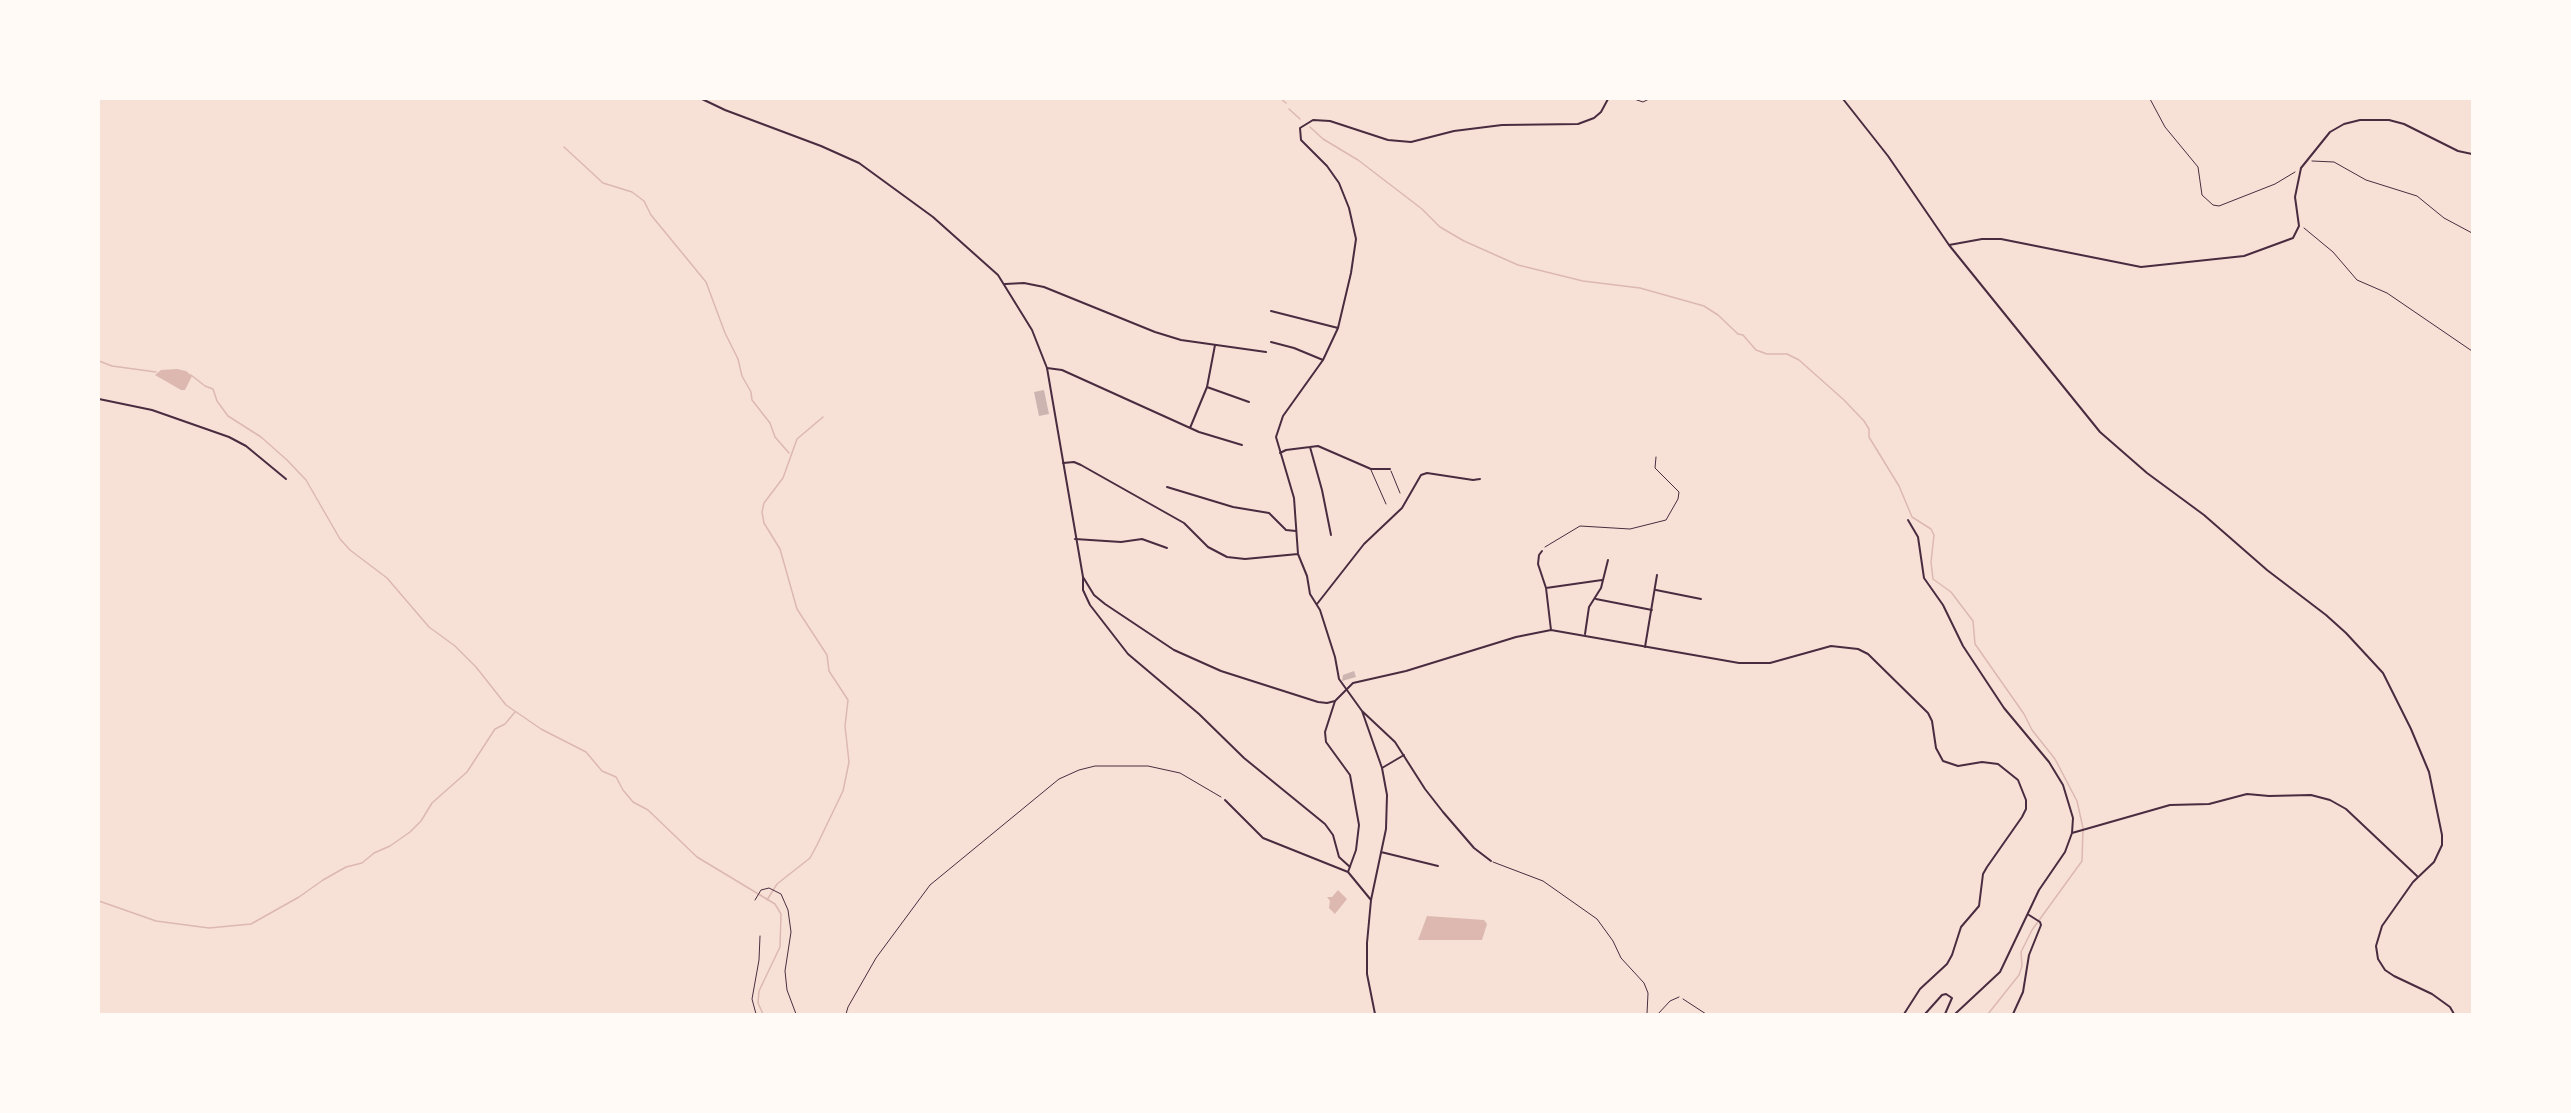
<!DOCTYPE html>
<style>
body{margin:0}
#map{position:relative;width:2571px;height:1113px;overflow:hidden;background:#f7e1d7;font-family:Overpass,sans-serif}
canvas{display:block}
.frame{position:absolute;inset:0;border:100px solid #fffaf5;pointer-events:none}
</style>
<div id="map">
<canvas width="2571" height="1113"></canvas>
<div class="frame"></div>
</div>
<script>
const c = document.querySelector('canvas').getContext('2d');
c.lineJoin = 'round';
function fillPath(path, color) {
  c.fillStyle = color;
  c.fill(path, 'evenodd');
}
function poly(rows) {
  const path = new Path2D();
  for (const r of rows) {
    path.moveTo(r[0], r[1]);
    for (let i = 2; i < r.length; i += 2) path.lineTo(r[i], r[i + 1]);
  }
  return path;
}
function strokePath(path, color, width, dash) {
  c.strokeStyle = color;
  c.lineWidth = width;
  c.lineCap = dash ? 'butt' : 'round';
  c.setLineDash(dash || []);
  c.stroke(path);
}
fillPath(poly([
 [177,369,186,371,192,376,185,390,181,390,155,375,161,370],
 [1338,890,1347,899,1335,914,1329,908,1330,901,1327,897,1332,897],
 [1427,916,1484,920,1487,924,1482,940,1418,940]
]), '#dcb8b0');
strokePath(poly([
 [1281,99,1286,103],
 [1289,109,1300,119],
 [1310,127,1323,139,1358,160,1422,209,1440,227,1464,241,1518,265,1583,281,1640,288,1704,306,1718,315,1738,334,1743,335,1756,350,1767,354,1787,354,1799,360,1844,400,1864,421,1869,429,1869,437,1899,486,1912,517,1931,529,1934,535,1931,562,1933,579,1951,592,1973,621,1975,644,2024,714,2032,730,2055,759,2077,801,2083,828,2082,861,2032,930,2021,952,2022,966,2019,975,1988,1014],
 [564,147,603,183,632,192,644,201,651,215,706,282,725,333,738,359,742,376,751,392,752,400,770,423,775,437,789,453],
 [99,361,112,366,156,372],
 [191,375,205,386,213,389,217,401,228,416,261,437,287,460,306,480,340,539,350,550,387,578,429,627,455,646,476,667,506,705,541,729,586,752,602,771,616,777,623,790,633,802,648,810,697,857,775,904,781,914,780,947,759,991,758,1003,763,1014],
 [767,900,777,884,810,858,817,845,843,791,849,762,845,726,848,700,829,671,827,655,797,609,780,549,764,523,762,512,764,503,783,478,797,439,823,417],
 [99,901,156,921,209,928,251,924,299,897,323,880,346,867,362,863,374,853,390,846,410,832,421,821,432,803,467,772,495,729,505,724,515,712]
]), '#dcb8b0', 1.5);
fillPath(poly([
 [1044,390,1049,414,1039,416,1034,392],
 [1354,671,1356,677,1342,681,1343,675]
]), '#ccb4b1');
strokePath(poly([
 [2150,99,2165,127,2198,167,2202,195,2213,205,2219,206,2275,184,2295,172],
 [2312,161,2334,162,2366,180,2417,196,2444,218,2472,233],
 [2304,228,2333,252,2357,280,2387,293,2472,351],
 [1545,547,1580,526,1630,529,1666,520,1678,499,1679,492,1655,468,1656,457],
 [755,900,761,890,769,888,781,894,788,910,791,932,785,971,787,990,796,1014],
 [1683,999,1706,1014],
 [756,1014,752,999,759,960,760,936],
 [846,1014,848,1007,876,958,930,885,1059,779,1079,770,1095,766,1148,766,1180,773,1221,797]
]), '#4a2c40', 1);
strokePath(poly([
 [1634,99,1643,102,1649,99],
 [1371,470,1386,504],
 [1391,471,1400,493],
 [1493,862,1543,881,1597,919,1613,941,1621,958,1644,983,1648,993,1647,1014],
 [1658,1014,1670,1001,1679,997]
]), '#4a2c40', 1);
strokePath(poly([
 [1843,99,1888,156,1949,245,2100,432,2147,473,2204,515,2267,570,2326,615,2346,633,2383,673,2411,729,2429,772,2442,835,2442,845,2434,862,2413,882,2382,926,2376,946,2378,959,2385,970,2394,976,2432,994,2450,1007,2454,1014],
 [1949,245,1982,239,2001,239,2141,267,2244,256,2293,238,2299,226,2295,197,2301,168,2330,132,2344,124,2360,120,2389,120,2404,124,2458,151,2472,154],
 [1005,284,1024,283,1044,287,1155,332,1181,340,1266,352],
 [1271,311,1338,328],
 [1271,342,1294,348,1323,360],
 [1047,368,1062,370,1199,432,1242,445],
 [1207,387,1249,402],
 [99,399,152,410,229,437,246,446,286,479],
 [1190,428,1207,387,1215,345],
 [1310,447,1322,490,1331,535],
 [1280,453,1286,450,1318,446,1371,469,1390,469],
 [1063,463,1074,462,1081,465,1184,523,1208,547,1227,557,1245,559,1298,554],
 [1167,487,1233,507,1269,513,1286,530,1296,531],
 [1908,520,1918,537,1924,578,1943,605,1963,646,2004,708,2049,762,2063,785,2073,818,2072,833,2065,852,2039,890,2000,972,1955,1014],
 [1075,539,1121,542,1142,539,1167,548],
 [1542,551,1539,555,1538,564,1546,588,1551,630],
 [1083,577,1083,590,1090,605,1128,654,1199,714,1244,758,1325,824,1333,835,1339,857,1350,867],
 [1546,588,1602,580],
 [1656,590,1701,599],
 [1596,599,1652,610],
 [1317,604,1364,544,1402,508,1421,475,1427,473,1473,480,1480,479],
 [1585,634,1589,607,1601,588,1608,560],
 [1645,647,1657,575],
 [1335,701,1325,732,1326,742,1350,775,1359,825,1356,850,1348,872],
 [1362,711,1395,742,1425,789,1443,812,1474,848,1491,861],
 [1382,768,1404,755],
 [1225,800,1263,838,1348,872,1371,900],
 [2072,833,2170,805,2209,804,2247,794,2269,796,2311,795,2330,800,2346,809,2417,876],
 [1381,852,1438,866],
 [1375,1014,1367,974,1367,943,1371,900,1386,829,1387,795,1382,768,1362,711,1339,679,1335,657,1320,610,1310,594,1307,576,1298,554,1294,498,1276,437,1283,416,1323,360,1338,328,1351,273,1356,239,1349,208,1339,183,1327,166,1301,140,1300,128,1313,120,1330,121,1388,140,1411,142,1454,131,1502,125,1578,124,1594,118,1601,112,1608,99],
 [2013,1014,2023,992,2029,955,2041,925,2040,922,2029,915]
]), '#4a2c40', 2);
strokePath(poly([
 [702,99,725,110,821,146,859,163,933,217,998,275,1032,330,1047,368,1083,577,1094,595,1105,604,1174,650,1221,671,1318,702,1327,703,1335,701,1353,683,1406,671,1516,637,1551,630,1739,663,1770,663,1831,646,1858,649,1868,654,1928,713,1932,721,1936,748,1943,761,1958,766,1982,762,1998,764,2018,780,2026,800,2026,809,2022,817,1987,867,1983,874,1979,906,1961,927,1952,955,1947,964,1920,989,1904,1014],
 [1925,1014,1942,995,1946,994,1952,998,1945,1014]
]), '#4a2c40', 2);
</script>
